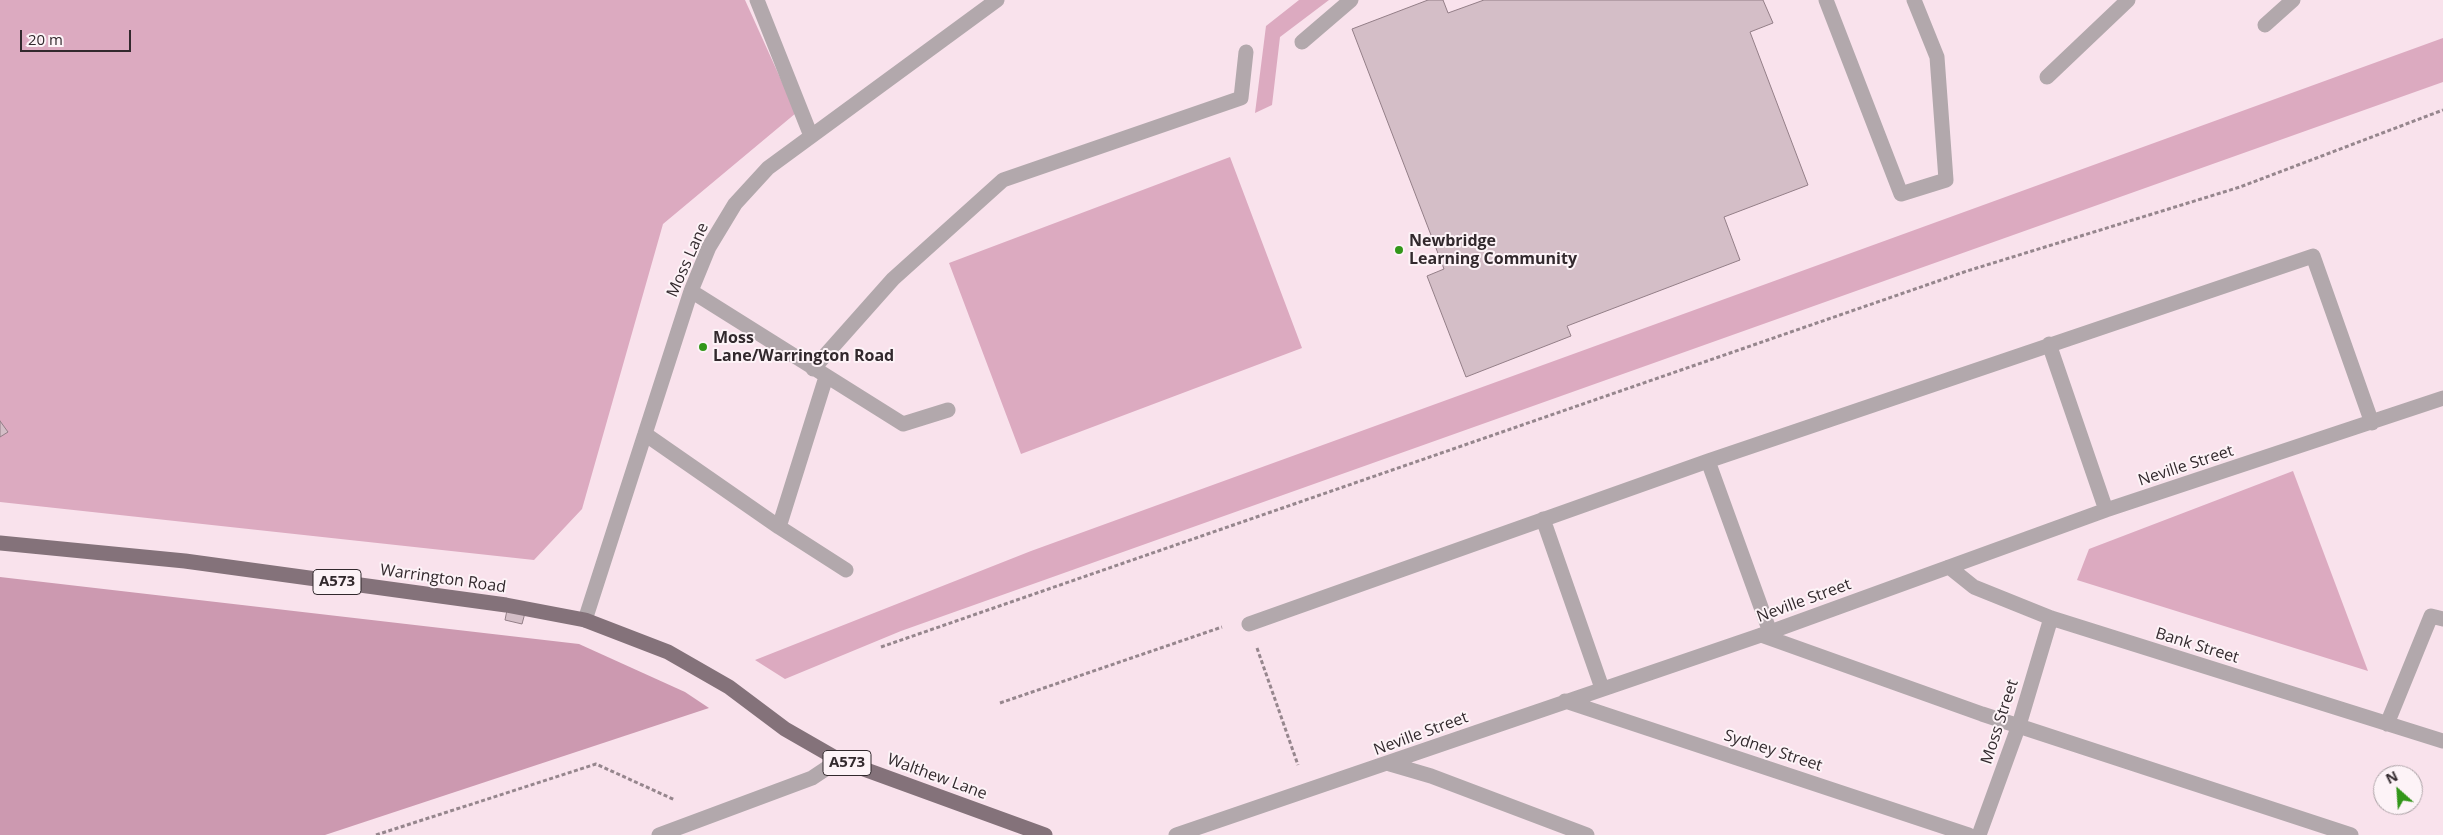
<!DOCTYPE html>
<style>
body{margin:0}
#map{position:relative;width:2443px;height:835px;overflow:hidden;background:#f9e2ec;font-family:"Open Sans",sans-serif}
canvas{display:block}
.north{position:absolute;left:2373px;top:765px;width:50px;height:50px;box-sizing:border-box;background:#fdf3f7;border:1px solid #aca2a6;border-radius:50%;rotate:334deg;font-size:14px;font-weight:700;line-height:20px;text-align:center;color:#32292d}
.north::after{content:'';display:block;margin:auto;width:18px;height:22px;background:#329619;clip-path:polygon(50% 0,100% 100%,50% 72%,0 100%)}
.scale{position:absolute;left:20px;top:30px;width:111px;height:22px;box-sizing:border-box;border:2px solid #32292d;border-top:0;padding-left:6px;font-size:15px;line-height:18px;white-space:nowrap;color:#32292d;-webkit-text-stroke:4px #fdf3f7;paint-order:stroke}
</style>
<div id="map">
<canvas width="2443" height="835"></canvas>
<div class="north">N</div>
<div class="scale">20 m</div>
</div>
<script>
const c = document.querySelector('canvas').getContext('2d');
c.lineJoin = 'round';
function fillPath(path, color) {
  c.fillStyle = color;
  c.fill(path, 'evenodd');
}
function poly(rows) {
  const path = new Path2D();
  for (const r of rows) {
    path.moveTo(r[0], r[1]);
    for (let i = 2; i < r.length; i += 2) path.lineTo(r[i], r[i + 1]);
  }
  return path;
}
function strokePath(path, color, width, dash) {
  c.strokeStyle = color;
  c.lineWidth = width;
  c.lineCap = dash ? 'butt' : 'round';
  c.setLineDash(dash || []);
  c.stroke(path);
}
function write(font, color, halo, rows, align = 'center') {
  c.font = font + ' "Open Sans",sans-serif';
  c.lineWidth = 4;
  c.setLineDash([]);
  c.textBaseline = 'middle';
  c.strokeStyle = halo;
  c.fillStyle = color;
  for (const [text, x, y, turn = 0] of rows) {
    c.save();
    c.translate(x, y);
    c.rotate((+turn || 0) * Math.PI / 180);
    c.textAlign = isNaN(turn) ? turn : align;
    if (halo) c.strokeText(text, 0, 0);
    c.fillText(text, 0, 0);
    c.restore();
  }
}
fillPath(poly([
 [0,0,745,0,796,113,663,224,582,509,534,560,0,502],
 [1299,0,1329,0,1280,37,1272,105,1255,113,1266,26],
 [2443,38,2443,82,901,631,785,679,755,660,1031,551],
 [1230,157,1302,348,1021,454,949,263],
 [2293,471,2368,671,2077,580,2089,549]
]), '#dcaac0');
fillPath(poly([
 [0,577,579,644,685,692,709,708,325,835,0,835]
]), '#cc99b0');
const building = poly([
 [1428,0,1443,0,1448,13,1484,0,1763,0,1773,23,1750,32,1808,185,1724,217,1740,260,1567,326,1571,336,1466,377,1427,276,1444,269,1352,29,1428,0],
 [0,421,8,432,0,437,0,421],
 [507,610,525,613,522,624,505,620,507,610]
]);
fillPath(building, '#d4bec7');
strokePath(building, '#937e87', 1);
strokePath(poly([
 [881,647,1967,271,2240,187,2443,110],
 [1257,648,1298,765],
 [1000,703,1222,627],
 [376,835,596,764,675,800]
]), '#96868d', 3, [4, 2.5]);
strokePath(poly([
 [757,0,811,136],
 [1826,0,1901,194,1946,180,1937,57,1914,0],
 [2265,25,2293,0],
 [1302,42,1351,0],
 [2047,77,2128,0],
 [691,291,903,424,948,410],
 [2049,344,2106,510],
 [813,369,893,279,1003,180,1241,98,1246,52],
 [645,434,779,527,826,377],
 [1708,461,1770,632],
 [1543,519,1602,688],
 [779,527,846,570],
 [1949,567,1974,587,2051,618,2443,741],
 [585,620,691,291,709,247,735,204,768,168,997,0],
 [1249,624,1708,461,2313,256,2372,423],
 [1761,635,1982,714,2351,835],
 [1565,701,1969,835],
 [2387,724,2431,616,2443,619],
 [1390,764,1431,776,1587,835],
 [659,835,812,778,839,760],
 [1176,835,1770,632,2106,510,2443,398],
 [1979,835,2019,725,2051,618]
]), '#b2a8ac', 15);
strokePath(poly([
 [0,543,185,561,506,605,585,620,668,652,729,687,785,729,839,760,1045,835]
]), '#84727a', 15);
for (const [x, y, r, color] of [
 [1399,250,5,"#329619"],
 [703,347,5,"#329619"]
]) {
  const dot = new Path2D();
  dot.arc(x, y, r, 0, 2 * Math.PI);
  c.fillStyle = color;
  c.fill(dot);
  strokePath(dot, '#fdf3f7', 2);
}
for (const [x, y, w] of [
 [337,582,48],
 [847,763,48]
]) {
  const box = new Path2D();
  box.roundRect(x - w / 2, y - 12.5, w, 25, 4);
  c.fillStyle = '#fdf3f7';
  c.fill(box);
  strokePath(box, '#32292d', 1);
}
write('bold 15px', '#32292d', null, [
 ["A573",337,582],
 ["A573",847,763]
]);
write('bold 16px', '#32292d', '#fdf3f7', [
 ["Newbridge",1409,241],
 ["Learning Community",1409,259],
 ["Moss",713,338],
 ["Lane/Warrington Road",713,356]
], 'left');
write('16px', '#32292d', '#fdf3f7', [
 ["Moss Lane",688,260,-66],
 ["Neville Street",2186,466,-18],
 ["Warrington Road",443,579,8],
 ["Neville Street",1804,601,-20],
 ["Bank Street",2197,646,17],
 ["Moss Street",2000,722,-72],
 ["Neville Street",1421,734,-20],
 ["Sydney Street",1773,751,18],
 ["Walthew Lane",937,777,20]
]);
</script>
